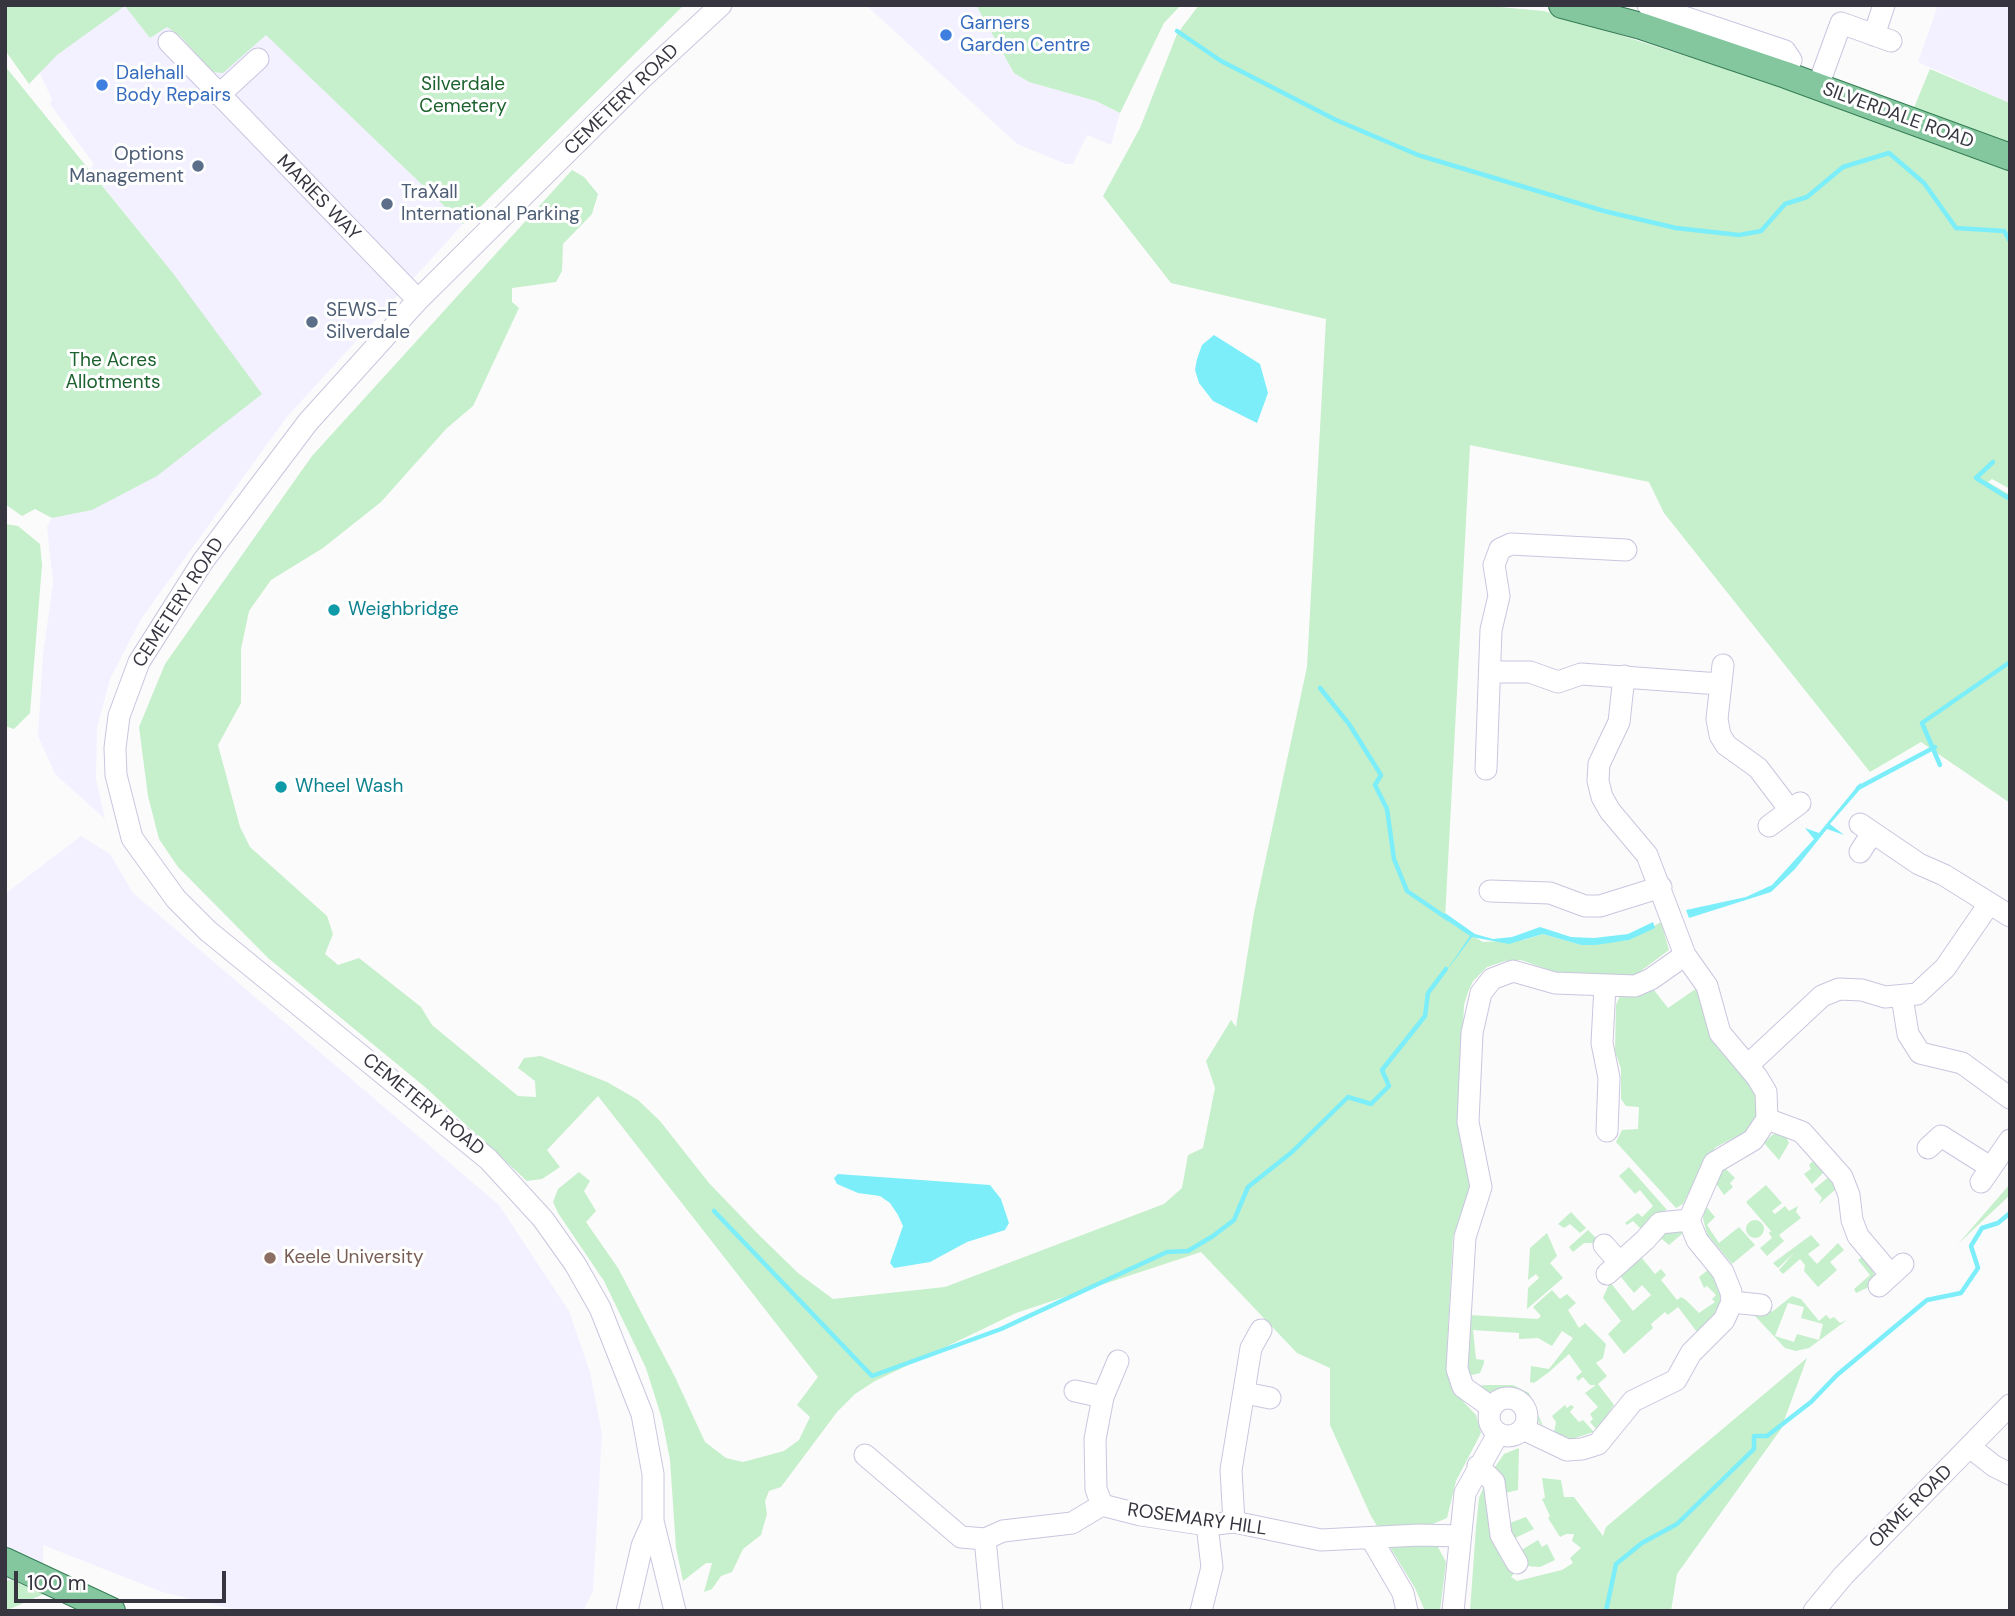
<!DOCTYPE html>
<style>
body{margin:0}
#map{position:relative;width:2015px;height:1616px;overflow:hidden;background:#fbfbfb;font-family:"DM Sans",sans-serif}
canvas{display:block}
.frame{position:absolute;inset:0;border:7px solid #373640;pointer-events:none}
.scale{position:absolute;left:14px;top:1571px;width:212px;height:32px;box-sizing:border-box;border:4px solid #373640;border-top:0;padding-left:9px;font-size:21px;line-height:24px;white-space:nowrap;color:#373640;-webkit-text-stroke:5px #fff;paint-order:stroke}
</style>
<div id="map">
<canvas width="2015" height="1616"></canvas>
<div class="frame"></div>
<div class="scale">100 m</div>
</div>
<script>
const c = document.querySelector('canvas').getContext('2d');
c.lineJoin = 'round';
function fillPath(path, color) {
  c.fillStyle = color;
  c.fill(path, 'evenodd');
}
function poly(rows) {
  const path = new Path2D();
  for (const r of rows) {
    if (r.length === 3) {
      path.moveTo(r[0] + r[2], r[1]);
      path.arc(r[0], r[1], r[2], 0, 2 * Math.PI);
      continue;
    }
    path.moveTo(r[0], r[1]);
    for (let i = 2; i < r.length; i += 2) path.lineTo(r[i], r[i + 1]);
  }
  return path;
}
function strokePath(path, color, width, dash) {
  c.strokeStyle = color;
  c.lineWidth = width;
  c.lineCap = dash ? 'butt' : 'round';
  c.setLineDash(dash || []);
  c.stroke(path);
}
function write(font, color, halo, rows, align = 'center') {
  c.font = font + ' "DM Sans",sans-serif';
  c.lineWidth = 6;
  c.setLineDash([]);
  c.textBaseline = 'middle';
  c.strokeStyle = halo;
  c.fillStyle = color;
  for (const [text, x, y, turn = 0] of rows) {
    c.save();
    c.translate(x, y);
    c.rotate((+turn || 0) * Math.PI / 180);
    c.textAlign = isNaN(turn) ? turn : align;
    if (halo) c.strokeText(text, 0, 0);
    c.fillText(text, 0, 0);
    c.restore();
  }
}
fillPath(poly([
 [125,5,150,38,167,27,181,37,213,72,266,34,463,224,286,418,141,619,110,679,97,728,96,779,105,819,55,774,38,736,43,655,53,583,47,527,52,518,92,510,172,272,90,170,94,164,50,104,52,99,40,74,43,67,57,55],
 [866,5,976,5,1014,73,1029,82,1096,101,1120,113,1111,145,1087,135,1073,164,1066,164,1017,144],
 [1938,5,2010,5,2010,103,1918,62],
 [81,836,110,854,133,893,499,1205,569,1311,590,1372,602,1434,593,1591,583,1611,241,1611,162,1592,43,1545,44,1594,5,1611,5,894]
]), '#f3f1ff');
fillPath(poly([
 [5,5,684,5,463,224,266,35,223,73,212,72,181,37,167,27,150,38,125,6,57,55,29,84,5,50],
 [976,5,1181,5,1164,23,1120,113,1096,101,1029,82,1014,73],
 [1199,5,1478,5,1544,11,1815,97,2010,170,2010,489,1992,479,1988,482,2010,495,2010,803,1921,742,1870,772,1664,513,1649,482,1470,445,1445,919,1483,942,1524,940,1543,934,1581,945,1629,940,1661,922,1669,950,1634,976,1555,972,1521,960,1505,961,1487,967,1473,981,1468,992,1464,1005,1458,1130,1471,1183,1453,1237,1447,1350,1451,1384,1458,1396,1476,1415,1481,1433,1456,1481,1447,1518,1423,1528,1423,1545,1438,1547,1446,1562,1440,1611,1425,1611,1415,1588,1371,1516,1330,1425,1330,1368,1297,1353,1201,1252,1016,1313,875,1381,855,1394,837,1412,781,1487,769,1491,765,1501,767,1514,761,1535,743,1549,732,1572,721,1576,712,1589,704,1592,712,1563,706,1563,683,1581,676,1548,670,1460,662,1419,646,1368,604,1281,558,1213,553,1202,558,1189,579,1172,590,1181,584,1191,596,1211,586,1222,618,1268,675,1377,705,1442,726,1458,743,1462,784,1451,799,1440,810,1417,797,1405,818,1377,598,1096,547,1150,560,1167,542,1179,527,1181,425,1087,268,958,178,867,159,839,148,796,139,727,165,664,312,456,572,170,584,177,598,194,592,214,563,244,562,271,556,282,512,288,512,302,519,308,473,406,446,429,381,502,323,548,271,580,249,611,241,649,241,703,218,745,240,827,250,847,327,916,333,934,325,954,338,965,359,958,421,1007,432,1025,518,1096,536,1097,535,1081,518,1068,524,1058,541,1056,607,1082,638,1100,660,1121,709,1183,758,1234,798,1273,833,1299,945,1287,1164,1204,1182,1188,1188,1155,1203,1148,1215,1088,1206,1061,1231,1020,1236,1027,1254,913,1307,667,1326,319,1171,283,1103,196,1140,128,1177,34],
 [5,66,172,272,262,394,157,476,92,510,52,518,35,509,22,516,5,504],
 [1930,69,2010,103,2010,148,1913,110],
 [5,524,18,526,40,544,42,565,30,713,14,729,5,726],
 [1697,988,1760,1100,1756,1120,1746,1132,1716,1147,1706,1159,1683,1204,1676,1208,1616,1142,1622,1130,1638,1129,1639,1107,1626,1106,1621,1099,1621,1069,1615,1051,1616,1005,1620,996,1638,996,1654,990,1668,1008],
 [1779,1133,1785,1135,1789,1143,1779,1160,1764,1143,1772,1135],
 [1793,1139,1799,1141,1825,1171,1812,1184,1804,1174,1811,1169,1809,1165,1813,1161],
 [1629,1167,1667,1210,1653,1215,1641,1229,1633,1221,1627,1225,1625,1223,1638,1213,1642,1217,1653,1206,1640,1190,1635,1194,1619,1176],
 [1725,1168,1735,1178,1730,1183,1733,1187,1724,1195,1715,1182],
 [1830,1176,1837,1188,1819,1204,1822,1198,1814,1189],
 [2010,1184,2010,1195,1958,1244],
 [1766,1185,1782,1203,1772,1211,1775,1214,1785,1206,1789,1211,1798,1206,1796,1212,1801,1218,1779,1235,1784,1241,1767,1256,1760,1248,1772,1238,1769,1233,1771,1231,1746,1202],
 [1705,1205,1715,1217,1707,1225,1719,1243,1739,1227,1755,1245,1732,1264,1707,1234,1703,1219],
 [1571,1212,1586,1228,1580,1233,1570,1224,1564,1228,1558,1224],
 [1755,1229,9],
 [1682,1226,1683,1233,1669,1245,1662,1239,1641,1257,1655,1274,1661,1269,1666,1275,1661,1280,1677,1300,1681,1297,1686,1300,1699,1313,1715,1302,1712,1299,1716,1295,1707,1286,1704,1288,1699,1277,1709,1269,1721,1293,1719,1310,1697,1332,1678,1307,1668,1315,1665,1312,1651,1324,1653,1328,1624,1354,1608,1334,1621,1321,1603,1298,1610,1282,1633,1311,1651,1295,1642,1285,1634,1293,1617,1272,1660,1230],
 [1588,1230,1596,1238,1595,1243,1584,1243,1573,1252,1569,1247],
 [1547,1233,1557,1256,1550,1263,1563,1278,1527,1309,1528,1288,1539,1278,1536,1274,1528,1280,1530,1248],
 [1811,1235,1820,1245,1808,1254,1817,1264,1838,1243,1844,1250,1830,1262,1837,1270,1818,1287,1804,1271,1805,1265,1800,1259,1783,1274,1779,1270,1794,1253,1778,1268,1773,1263],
 [1863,1256,1876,1276,1871,1286,1856,1293,1854,1289,1870,1275,1858,1260],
 [1552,1290,1560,1299,1567,1294,1576,1303,1568,1310,1579,1328,1585,1323,1606,1344,1603,1358,1596,1363,1607,1376,1598,1384,1614,1405,1597,1430,1590,1422,1593,1419,1590,1414,1598,1407,1585,1393,1596,1385,1590,1385,1583,1377,1578,1381,1576,1377,1582,1372,1569,1354,1549,1372,1534,1383,1530,1382,1531,1366,1549,1369,1573,1338,1562,1331,1552,1346,1538,1338,1519,1339,1519,1333,1473,1330,1476,1359,1484,1360,1484,1363,1480,1373,1468,1376,1469,1315,1538,1319,1541,1316,1533,1307],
 [1792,1296,1801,1299,1819,1321,1826,1315,1830,1319,1834,1317,1840,1323,1847,1320,1809,1348,1796,1351,1785,1348,1754,1315,1773,1311],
 [1788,1303,1804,1307,1801,1318,1823,1324,1819,1340,1797,1334,1794,1342,1775,1336],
 [1807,1358,1781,1429,1677,1574,1671,1611,1470,1611,1476,1527,1479,1498,1485,1484,1514,1573,1511,1577,1517,1581,1562,1570,1573,1563,1570,1558,1581,1548,1572,1541,1574,1534,1566,1534,1560,1537,1548,1518,1550,1516,1542,1499,1545,1498,1542,1478,1561,1480,1564,1497,1574,1497,1603,1536,1606,1527],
 [1486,1385,1513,1385,1529,1393,1543,1426,1539,1423,1528,1396,1518,1390,1507,1388,1489,1392,1475,1386],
 [1565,1405,1567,1408,1571,1405,1574,1407,1570,1412,1579,1422,1583,1420,1594,1432,1572,1439,1554,1433,1556,1422,1552,1416],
 [1519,1448,1518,1490,1505,1493,1493,1470,1504,1454],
 [1526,1517,1534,1529,1511,1540,1507,1524],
 [1538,1540,1542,1547,1547,1544,1555,1560,1540,1567,1525,1566,1518,1552],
 [11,1580,44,1594,5,1611,5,1581]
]), '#c6efcb');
fillPath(poly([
 [1214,335,1260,364,1268,393,1257,423,1213,401,1199,383,1195,370,1197,359,1202,345],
 [1860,783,1863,786,1830,824,1844,835,1827,829,1795,869,1771,892,1689,918,1686,910,1746,897,1772,885,1814,839,1805,828,1819,833],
 [1445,913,1475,934,1493,939,1512,937,1540,927,1571,937,1594,938,1628,934,1653,922,1655,928,1629,940,1596,945,1581,945,1543,934,1509,944,1472,937,1444,974,1470,936,1445,919],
 [838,1174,990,1185,1001,1199,1009,1223,1005,1230,967,1242,930,1262,894,1268,890,1263,903,1226,898,1215,890,1203,880,1196,858,1193,837,1184,834,1178]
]), '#7ceef9');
strokePath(poly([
 [1177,31,1221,61,1336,120,1418,155,1604,211,1676,228,1739,235,1761,231,1785,204,1807,197,1843,167,1889,153,1924,183,1956,228,2004,231,2010,241],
 [1993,462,1976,478,2010,499],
 [1320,688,1349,724,1381,775,1375,785,1387,809,1394,859,1407,891,1448,919],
 [1940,765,1922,723,2010,662],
 [1858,788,1935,747],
 [714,1211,872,1376,1001,1329,1167,1252,1188,1251,1213,1236,1234,1220,1248,1187,1292,1152,1348,1097,1371,1104,1389,1086,1382,1070,1425,1016,1428,993,1446,969],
 [1606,1611,1616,1564,1642,1543,1677,1524,1754,1449,1754,1436,1767,1436,1811,1402,1837,1375,1927,1300,1961,1293,1978,1268,1971,1246,1982,1228,1998,1223,2010,1213]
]), '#7ceef9', 4.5);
const minor = poly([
 [1648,5,1785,51,1791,60,1786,75],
 [1874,35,1884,5],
 [169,42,418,300],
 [1818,86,1841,23,1891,41],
 [219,95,258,59],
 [1723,665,1717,719,1720,735,1726,745,1758,768,1790,810],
 [1492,672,1530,672,1558,682,1581,674,1720,684],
 [1486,769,1491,630,1499,596,1494,565,1500,549,1511,544,1626,550],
 [1860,824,1919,864,1944,875,2010,916],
 [1769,826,1800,803],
 [1860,852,1872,833],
 [1490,891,1550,893,1585,906,1600,906,1661,887],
 [1605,986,1602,1043,1609,1078,1607,1131],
 [1902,997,1908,1034,1920,1053,1962,1063,2010,1098],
 [1748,1065,1822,996,1839,989,1862,990,1885,997,1917,994,1945,968,1989,904],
 [1767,1119,1802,1132,1842,1177,1849,1195,1852,1220,1858,1236,1891,1275],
 [1928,1148,1941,1136,1990,1167],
 [1981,1182,2010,1140],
 [1604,1245,1619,1262],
 [1607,1274,1645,1240,1660,1223,1689,1220],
 [1879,1286,1903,1264],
 [1732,1302,1761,1305],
 [1075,1391,1103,1397],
 [1245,1393,1270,1398],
 [1508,1417,19],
 [1491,1407,1463,1387,1457,1369,1465,1237,1481,1187,1468,1122,1472,1033,1481,993,1492,979,1513,971,1555,983,1635,986,1651,979,1685,955],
 [1523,1429,1567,1450,1582,1449,1598,1444,1633,1401,1676,1380,1691,1353,1724,1320,1732,1302,1731,1292,1723,1272,1697,1240,1689,1220,1714,1163,1753,1140,1767,1119,1766,1092,1757,1077,1720,1033,1707,986,1685,955,1647,855,1610,811,1602,797,1598,781,1599,764,1619,722,1624,676],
 [1971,1448,1994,1466,2010,1474],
 [865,1455,961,1537,985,1539,1003,1531,1072,1523,1102,1505],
 [1478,1466,1494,1482,1501,1535,1517,1563],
 [1102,1505,1141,1515,1207,1525,1234,1522,1321,1540,1419,1535,1460,1536],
 [1102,1505,1096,1489,1095,1439,1103,1397,1118,1361],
 [1234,1522,1231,1470,1251,1348,1261,1330],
 [1371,1538,1403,1593,1407,1611],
 [985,1539,992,1611],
 [627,1611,642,1546,653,1521],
 [675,1611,653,1521,653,1474,642,1414,600,1308,575,1264,543,1219,488,1159,208,931,176,899,132,838,116,775,115,748,119,716,139,662,203,561,308,422,418,300,642,78,721,5],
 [1201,1611,1212,1567,1207,1525],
 [1453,1611,1465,1493,1498,1434],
 [1814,1611,1843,1576,2010,1405]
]);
const major = poly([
 [1562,5,1641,26,1786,75,2010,157],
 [5,1561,112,1611]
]);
strokePath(minor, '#c9c6df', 23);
strokePath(major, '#347c54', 28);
strokePath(minor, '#fff', 21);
strokePath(major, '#84c79f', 26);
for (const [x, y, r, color] of [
 [946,35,7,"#3f7fe0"],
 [102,85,7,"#3f7fe0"],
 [198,166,7,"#5c6f8a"],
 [387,204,7,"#5c6f8a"],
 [312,322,7,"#5c6f8a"],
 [334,610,7,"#0f9aa8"],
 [281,787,7,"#0f9aa8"],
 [270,1258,7,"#8d6e63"]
]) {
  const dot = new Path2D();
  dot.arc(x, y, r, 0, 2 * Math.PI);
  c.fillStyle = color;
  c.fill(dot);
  strokePath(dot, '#fff', 2.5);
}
write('19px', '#366cbe', '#fff', [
 ["Garners",960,24],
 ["Garden Centre",960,46],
 ["Dalehall",116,74],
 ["Body Repairs",116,96]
], 'left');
write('19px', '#1c622e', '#fff', [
 ["Silverdale",463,85],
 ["Cemetery",463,107],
 ["The Acres",113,361],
 ["Allotments",113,383]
]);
write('19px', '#373640', '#fff', [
 ["CEMETERY ROAD",622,100,-44],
 ["SILVERDALE ROAD",1898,116,20],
 ["MARIES WAY",318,198,46],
 ["CEMETERY ROAD",179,603,-57],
 ["CEMETERY ROAD",423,1105,39],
 ["ORME ROAD",1911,1507,-45],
 ["ROSEMARY HILL",1197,1520,8]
]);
write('19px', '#4e5e75', '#fff', [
 ["Options",184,155,"right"],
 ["Management",184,177,"right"],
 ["TraXall",401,193],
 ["International Parking",401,215],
 ["SEWS-E",326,311],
 ["Silverdale",326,333]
], 'left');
write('19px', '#0d838f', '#fff', [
 ["Weighbridge",348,610],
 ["Wheel Wash",295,787]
], 'left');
write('19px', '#785e54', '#fff', [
 ["Keele University",284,1258]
], 'left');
</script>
